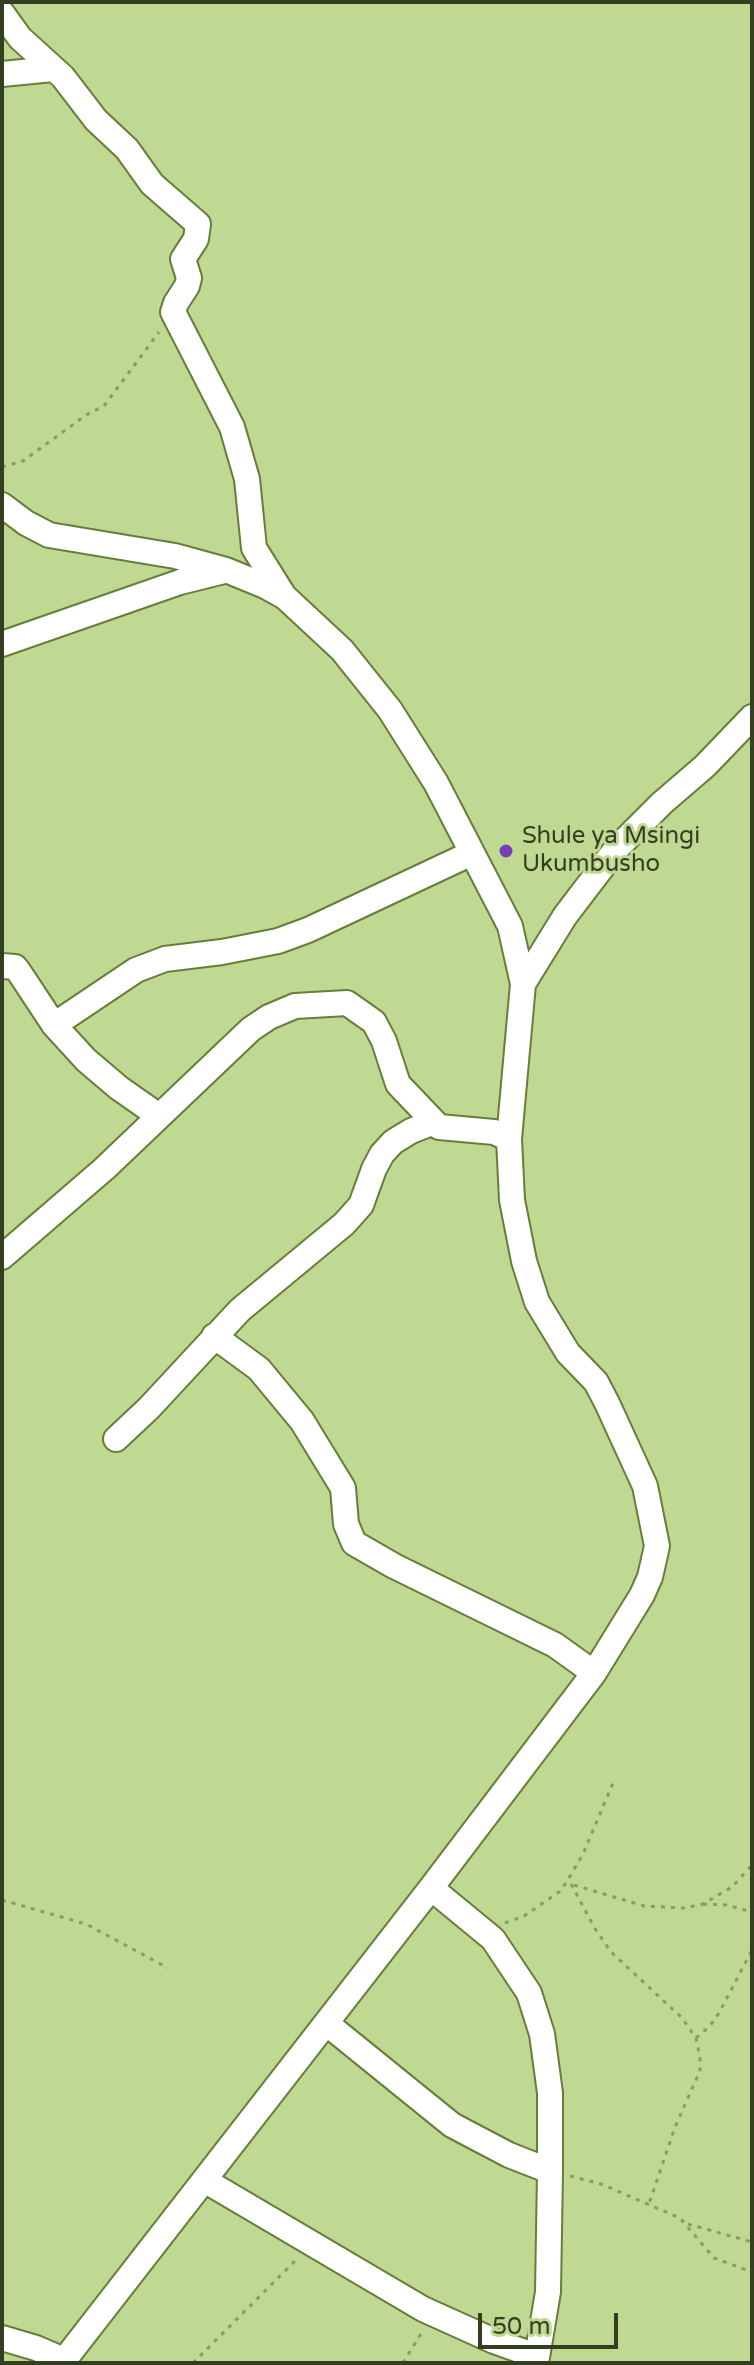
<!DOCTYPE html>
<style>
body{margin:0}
#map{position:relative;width:754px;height:2365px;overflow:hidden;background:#c0d992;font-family:"Varela Round",sans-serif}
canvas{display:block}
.frame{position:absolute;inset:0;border:4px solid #343e21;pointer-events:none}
.scale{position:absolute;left:478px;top:2313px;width:140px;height:36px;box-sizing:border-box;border:4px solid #343e21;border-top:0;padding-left:10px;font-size:24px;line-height:28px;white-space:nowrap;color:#343e21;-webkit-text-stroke:6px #c0d992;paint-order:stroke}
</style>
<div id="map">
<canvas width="754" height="2365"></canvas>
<div class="frame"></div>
<div class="scale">50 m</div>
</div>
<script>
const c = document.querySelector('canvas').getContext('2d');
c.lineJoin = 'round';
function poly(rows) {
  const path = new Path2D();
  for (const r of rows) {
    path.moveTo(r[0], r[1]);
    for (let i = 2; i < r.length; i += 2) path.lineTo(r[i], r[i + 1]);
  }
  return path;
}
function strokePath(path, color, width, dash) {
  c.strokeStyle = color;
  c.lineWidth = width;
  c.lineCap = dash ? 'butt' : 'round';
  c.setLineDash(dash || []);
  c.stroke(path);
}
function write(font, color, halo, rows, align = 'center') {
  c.font = font + ' "Varela Round",sans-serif';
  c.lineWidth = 6;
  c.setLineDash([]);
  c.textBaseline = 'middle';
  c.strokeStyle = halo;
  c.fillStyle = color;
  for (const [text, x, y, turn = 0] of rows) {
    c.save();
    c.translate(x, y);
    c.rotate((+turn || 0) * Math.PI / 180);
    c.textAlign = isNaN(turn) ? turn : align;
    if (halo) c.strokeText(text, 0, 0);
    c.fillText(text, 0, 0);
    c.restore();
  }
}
const minor = poly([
 [2,13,20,38,63,77,96,120,127,149,152,184,198,224,196,239,183,259,189,278,187,286,176,303,173,312,232,427,247,479,254,548,284,596],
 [2,74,53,69],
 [2,505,26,523,49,535,175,556,226,570,265,586,285,597,342,650,390,710,436,783,510,926,523,984,509,1139,512,1200,524,1261,537,1302,568,1353,596,1382,607,1403,645,1486,657,1546,650,1577,642,1595,594,1673,431,1888,62,2363],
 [2,644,180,582,224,571],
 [2,966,15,967,19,972,54,1025,86,1060,119,1088,159,1116],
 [523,984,565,916,616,849,662,803,705,766,752,717],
 [54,1025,136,970,165,959,222,952,278,941,308,930,472,853],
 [2,1257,104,1169,251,1029,269,1017,295,1006,347,1003,374,1022,384,1041,398,1084,439,1127,494,1132,509,1139],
 [214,1336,259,1369,302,1421,343,1488,346,1524,354,1543,394,1566,555,1645,594,1673],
 [116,1439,149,1408,240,1310,344,1224,361,1205,374,1169,382,1154,393,1142,411,1131,434,1122],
 [431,1888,493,1939,529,1993,542,2034,550,2093,550,2171,548,2292,536,2363],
 [326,2023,452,2125,509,2155,550,2171],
 [204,2180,423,2309,494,2341,536,2356],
 [2,2338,36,2348,64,2360]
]);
strokePath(minor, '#677d39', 28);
strokePath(poly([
 [2,467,23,461,86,415,104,406,159,332],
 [571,1884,594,1927,611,1952,682,2018,696,2038,700,2057,700,2071,675,2127,649,2204],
 [574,1885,644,1906,683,1908,703,1904,732,1887,752,1865],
 [2,1900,86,1924,168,1968],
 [703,1904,727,1905,752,1912],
 [505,1923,524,1916,559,1892,566,1883,583,1854,613,1783],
 [696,2038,710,2026,719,2013,752,1950],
 [570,2176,601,2184,680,2218,714,2258,752,2272],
 [688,2224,752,2242],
 [193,2363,298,2258],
 [403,2363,422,2332]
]), '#889c65', 3, [4, 6]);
strokePath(minor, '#fff', 24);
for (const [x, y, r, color] of [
 [506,851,8,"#7a3eb4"]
]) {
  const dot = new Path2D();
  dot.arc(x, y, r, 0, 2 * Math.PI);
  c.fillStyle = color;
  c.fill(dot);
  strokePath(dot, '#c0d992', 3);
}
write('24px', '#343e21', '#c0d992', [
 ["Shule ya Msingi",522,837],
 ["Ukumbusho",522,865]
], 'left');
</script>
